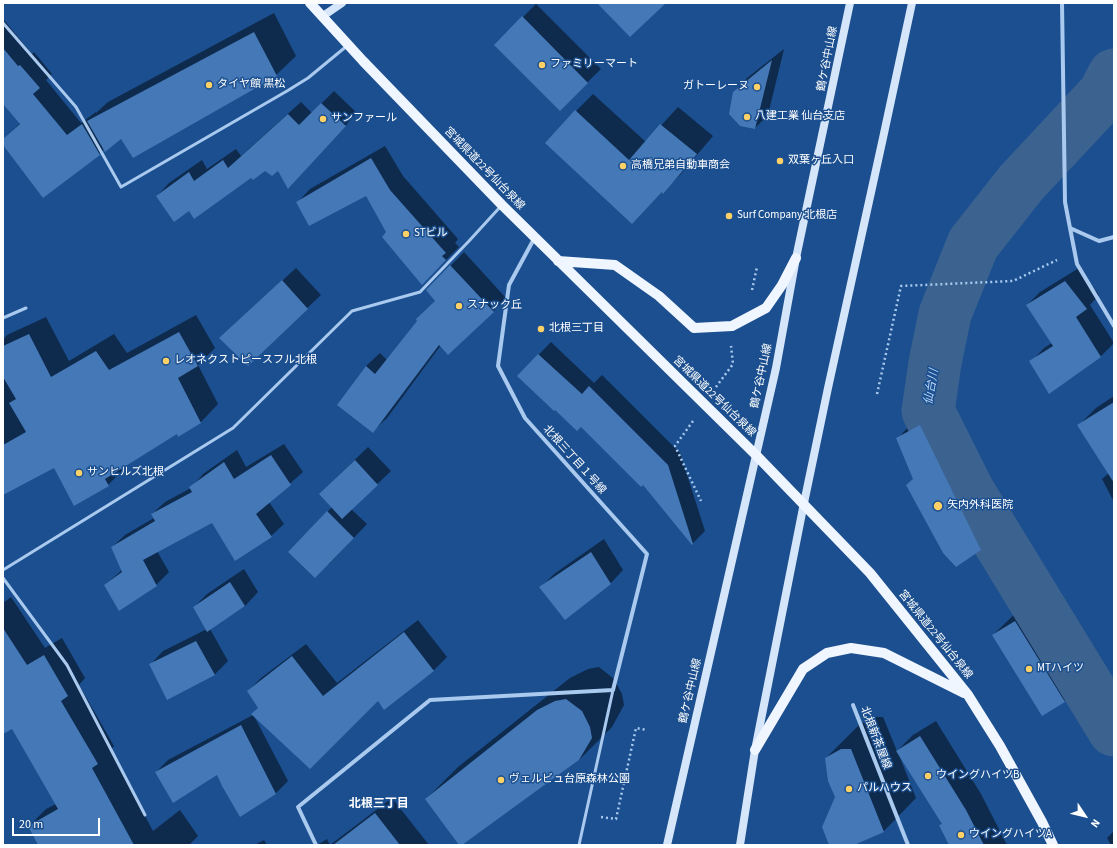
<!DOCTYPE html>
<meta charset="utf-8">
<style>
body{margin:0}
#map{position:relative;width:1117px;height:848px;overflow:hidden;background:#1b4f8f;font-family:"Source Sans 3",sans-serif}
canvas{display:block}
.frame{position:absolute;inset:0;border:4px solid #fff;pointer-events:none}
.north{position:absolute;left:1065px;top:796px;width:40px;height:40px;-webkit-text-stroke:3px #1b4f8f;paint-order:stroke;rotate:125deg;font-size:11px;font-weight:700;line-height:16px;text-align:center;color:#fff}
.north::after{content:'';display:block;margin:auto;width:14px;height:18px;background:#fff;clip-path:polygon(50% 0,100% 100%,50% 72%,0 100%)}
.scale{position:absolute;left:12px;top:818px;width:88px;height:18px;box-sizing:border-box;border:2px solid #fff;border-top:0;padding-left:5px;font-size:12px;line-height:14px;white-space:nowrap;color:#fff;-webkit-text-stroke:3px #1b4f8f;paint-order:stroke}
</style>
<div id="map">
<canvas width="1117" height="848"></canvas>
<div class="frame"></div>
<div class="north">N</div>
<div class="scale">20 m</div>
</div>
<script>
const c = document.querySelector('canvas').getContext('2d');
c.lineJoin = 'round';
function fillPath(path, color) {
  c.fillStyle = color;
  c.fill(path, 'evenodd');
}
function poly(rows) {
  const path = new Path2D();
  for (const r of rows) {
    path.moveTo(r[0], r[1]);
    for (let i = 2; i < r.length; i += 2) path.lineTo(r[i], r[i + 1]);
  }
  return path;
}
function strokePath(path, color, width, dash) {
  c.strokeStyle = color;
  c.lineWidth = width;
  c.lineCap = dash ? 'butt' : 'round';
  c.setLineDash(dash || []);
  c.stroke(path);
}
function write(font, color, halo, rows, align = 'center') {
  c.font = font + ' "Source Sans 3","Noto Sans JP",sans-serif';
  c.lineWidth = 3;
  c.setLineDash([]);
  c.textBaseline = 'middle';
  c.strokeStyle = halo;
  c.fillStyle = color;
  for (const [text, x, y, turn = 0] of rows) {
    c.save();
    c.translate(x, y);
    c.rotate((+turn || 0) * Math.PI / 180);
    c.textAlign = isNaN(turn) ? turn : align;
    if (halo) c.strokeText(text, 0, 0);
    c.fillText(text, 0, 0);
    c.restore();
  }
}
fillPath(poly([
 [536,4,601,69,560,109,495,45],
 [274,13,296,56,276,75,121,138,104,149,99,154,3,143,3,140,20,123,3,103,3,19,32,54,34,52,52,74,46,80,81,123,96,112,96,113,108,102],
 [784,49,768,115,755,128,734,92,747,78],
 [334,91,357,113,289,188,279,170,265,170,189,210,157,196,169,183,202,160,207,169,236,149,241,156,301,102,312,113],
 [593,94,646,142,678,107,713,136,680,175,663,192,662,192,632,223,576,111],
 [385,146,403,176,458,239,455,243,459,247,435,271,387,232,366,195,297,203,310,189],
 [464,252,506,298,493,312,441,345,387,418,373,431,366,366,380,353,387,360,436,300,427,290],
 [296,268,321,295,248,364,234,325],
 [1079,268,1099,295,1090,305,1114,343,1101,356,1049,392,1031,362,1044,348,1052,343,1027,305,1040,292],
 [196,315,215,348,198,365,218,404,201,422,178,435,177,433,124,465,126,467,108,485,54,466,3,494,3,340,7,335,46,317,69,361,114,334,127,353],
 [551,342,594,383,602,375,680,453,705,531,692,544,643,483,581,426,518,376],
 [1114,396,1114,502,1102,479,1109,473,1078,426,1096,408],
 [940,407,999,530,980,549,914,478,897,439,916,419],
 [284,444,303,472,269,502,284,524,271,536,235,560,212,522,157,551,169,572,156,585,120,609,105,585,122,570,112,547,125,535,154,518,152,514,165,502,191,488,203,474,237,450,246,467],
 [368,447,391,471,351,509,367,524,329,564,289,552,332,507,333,481],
 [604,539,623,570,610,584,541,587,554,574],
 [244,569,258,592,245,606,210,629,228,661,215,674,168,699,150,665,163,651,207,629,194,607,207,594],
 [1048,589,1097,669,1065,701,993,635,1026,603],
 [11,597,45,648,62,638,85,678,79,685,114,746,110,751,153,831,180,810,198,836,189,845,40,845,29,826,46,809,56,804,12,728,3,733,3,603],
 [418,620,447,657,434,670,384,709,378,700,254,716,288,781,276,793,241,816,218,773,156,772,168,760,253,715,259,708,248,691,261,678,306,644,337,683],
 [599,667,614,679,622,694,624,705,612,727,579,760,461,845,426,799,458,767,570,678,588,669],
 [874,717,883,717,897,751,913,735,936,721,981,794,1007,845,950,845,940,825,943,823,899,755,916,798,884,831,852,845,830,845,836,797,826,758,859,725],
 [392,798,429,845,317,845,327,839,330,845],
 [1114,831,1114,845,1111,845,1107,838],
 [264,840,267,845,255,845]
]), '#0007');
strokePath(poly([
 [1114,75,1104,94,1021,183,973,244,945,314,935,363,928,411,968,491,1114,730]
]), '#3c6290', 53);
fillPath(poly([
 [597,3,666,3,630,37],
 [522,16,588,83,560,111,494,45],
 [254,32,277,76,133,158,121,139,105,152,87,121],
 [3,48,18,66,20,65,40,88,33,94,67,135,82,124,100,155,43,198,3,145,3,139,20,124,3,104],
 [772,60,755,129,740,126,729,114,733,92],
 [321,103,346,126,288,189,278,171,272,176,265,171,253,180,251,178,194,219,189,211,174,222,156,196,189,172,194,181,223,160,228,168,288,114,299,125],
 [575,110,629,160,660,124,697,154,663,194,662,192,632,224,545,143],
 [371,158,390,190,446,253,442,256,446,260,422,285,382,237,386,232,366,196,309,226,296,202],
 [450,265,494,312,448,355,439,345,373,433,337,405,366,366,375,374,417,321,416,319,435,301,426,290],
 [282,280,308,309,248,366,219,338],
 [1065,281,1087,309,1076,317,1101,357,1049,394,1029,361,1053,346,1026,305],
 [179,332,198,366,178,378,201,423,178,437,177,434,105,479,109,486,74,506,54,468,3,495,3,445,26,432,9,403,16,399,3,377,3,346,29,334,51,377,96,351,109,370],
 [538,354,582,394,589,386,668,465,693,544,692,545,643,485,641,487,581,427,577,431,555,410,554,411,517,376],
 [1114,402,1114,483,1077,425],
 [920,425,981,550,956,567,943,553,906,485,913,479,896,438],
 [271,455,291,485,256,514,272,537,235,561,212,523,143,560,157,586,119,611,104,585,122,572,111,547,155,521,151,514,192,492,189,487,224,462,234,479],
 [355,460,378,485,342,519,319,494],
 [327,511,354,538,315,578,288,552],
 [591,552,611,584,565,620,539,587],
 [230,582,245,606,207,632,193,607],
 [1015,621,1065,702,1042,716,992,635],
 [3,628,27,665,44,655,68,696,61,701,98,764,92,768,134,845,38,845,28,826,58,809,12,729,3,734],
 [404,632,434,671,384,710,378,701,310,769,251,714,258,708,247,691,292,656,323,696],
 [196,641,215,675,167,700,149,664],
 [566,699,582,711,590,727,592,738,579,760,462,845,459,845,425,799,537,710,555,701],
 [241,725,276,794,240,817,222,786,217,775,173,803,155,772],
 [920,736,966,810,984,845,949,845,939,825,942,824,896,751],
 [841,749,851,749,884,832,854,845,829,845,822,827,835,797,828,781,825,758],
 [375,813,400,845,333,845]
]), '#4478b7');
strokePath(poly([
 [752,290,757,267],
 [716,387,733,364,731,346],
 [877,394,901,286,1013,281,1057,260],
 [693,421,675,446,701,501],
 [601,817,616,819,636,728,647,730]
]), '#a9c9ee', 2.5, [2, 3]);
strokePath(poly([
 [3,23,76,107,121,187,287,91,308,78,348,45],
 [3,318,26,308],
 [3,570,233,428,352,311,420,292,469,241,501,206],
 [3,578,67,665,145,815],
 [579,845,613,690]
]), '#a9c9ee', 3);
strokePath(poly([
 [1062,3,1065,202,1070,228,1099,241,1114,237],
 [1070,228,1077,264,1114,326],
 [853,705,908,845],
 [316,845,298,807,430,700,613,690,647,554,525,418,498,366,509,285,535,237]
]), '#a9c9ee', 4);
strokePath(poly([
 [323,16,342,3],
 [667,845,776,368,796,258,850,3],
 [740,845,755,750,804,503,828,388,883,138,912,3]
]), '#d6e6fa', 8);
strokePath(poly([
 [310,3,363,61,502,205,755,454,870,573,968,695,1000,746,1042,822,1053,845],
 [558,261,615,265,659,296,694,328,732,326,766,308,782,285,796,258],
 [755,750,803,669,827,653,851,648,884,653,964,693]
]), '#f0f6ff', 10);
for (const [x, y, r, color] of [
 [542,65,4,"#ffd166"],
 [209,85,4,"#ffd166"],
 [757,87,4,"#ffd166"],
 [747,117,4,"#ffd166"],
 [323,119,4,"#ffd166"],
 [780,161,4,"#ffd166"],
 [623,166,4,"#ffd166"],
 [729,216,4,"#ffd166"],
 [406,234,4,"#ffd166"],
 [459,306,4,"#ffd166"],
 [541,329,4,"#ffd166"],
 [166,361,4,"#ffd166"],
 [79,473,4,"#ffd166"],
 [938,506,5,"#ffd166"],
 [1029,669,4,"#ffd166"],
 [928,776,4,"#ffd166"],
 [501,780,4,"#ffd166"],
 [849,789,4,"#ffd166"],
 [961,835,4,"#ffd166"]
]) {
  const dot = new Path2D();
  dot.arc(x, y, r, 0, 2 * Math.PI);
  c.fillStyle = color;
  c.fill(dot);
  strokePath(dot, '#1b4f8f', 1.5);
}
write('11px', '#fff', '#1b4f8f', [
 ["鶴ケ谷中山線",828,59,-79],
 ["宮城県道22号仙台泉線",484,169,46],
 ["鶴ケ谷中山線",762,376,-78],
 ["宮城県道22号仙台泉線",714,397,44],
 ["北根三丁目１号線",574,460,48],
 ["宮城県道22号仙台泉線",935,635,51],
 ["鶴ケ谷中山線",691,691,-77],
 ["北根新茶屋線",875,738,69]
]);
write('11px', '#fff', '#1b4f8f', [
 ["ファミリーマート",550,65],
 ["タイヤ館 黒松",217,85],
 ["ガトーレーヌ",749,87,"right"],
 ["八建工業 仙台支店",755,117],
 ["サンファール",331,119],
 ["双葉ヶ丘入口",788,161],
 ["高橋兄弟自動車商会",631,166],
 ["Surf Company 北根店",737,216],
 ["STビル",414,234],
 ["スナック丘",467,306],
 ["北根三丁目",549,329],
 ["レオネクストピースフル北根",174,361],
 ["サンヒルズ北根",87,473],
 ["矢内外科医院",947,506],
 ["MTハイツ",1037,669],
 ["ウイングハイツB",936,776],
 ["ヴェルビュ台原森林公園",509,780],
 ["パルハウス",857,789],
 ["ウイングハイツA",969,835]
], 'left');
write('italic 12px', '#b5d3f5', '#1b4f8f', [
 ["仙台川",932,387,-80]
]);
write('bold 12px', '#fff', '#1b4f8f', [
 ["北根三丁目",379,804]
]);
</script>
